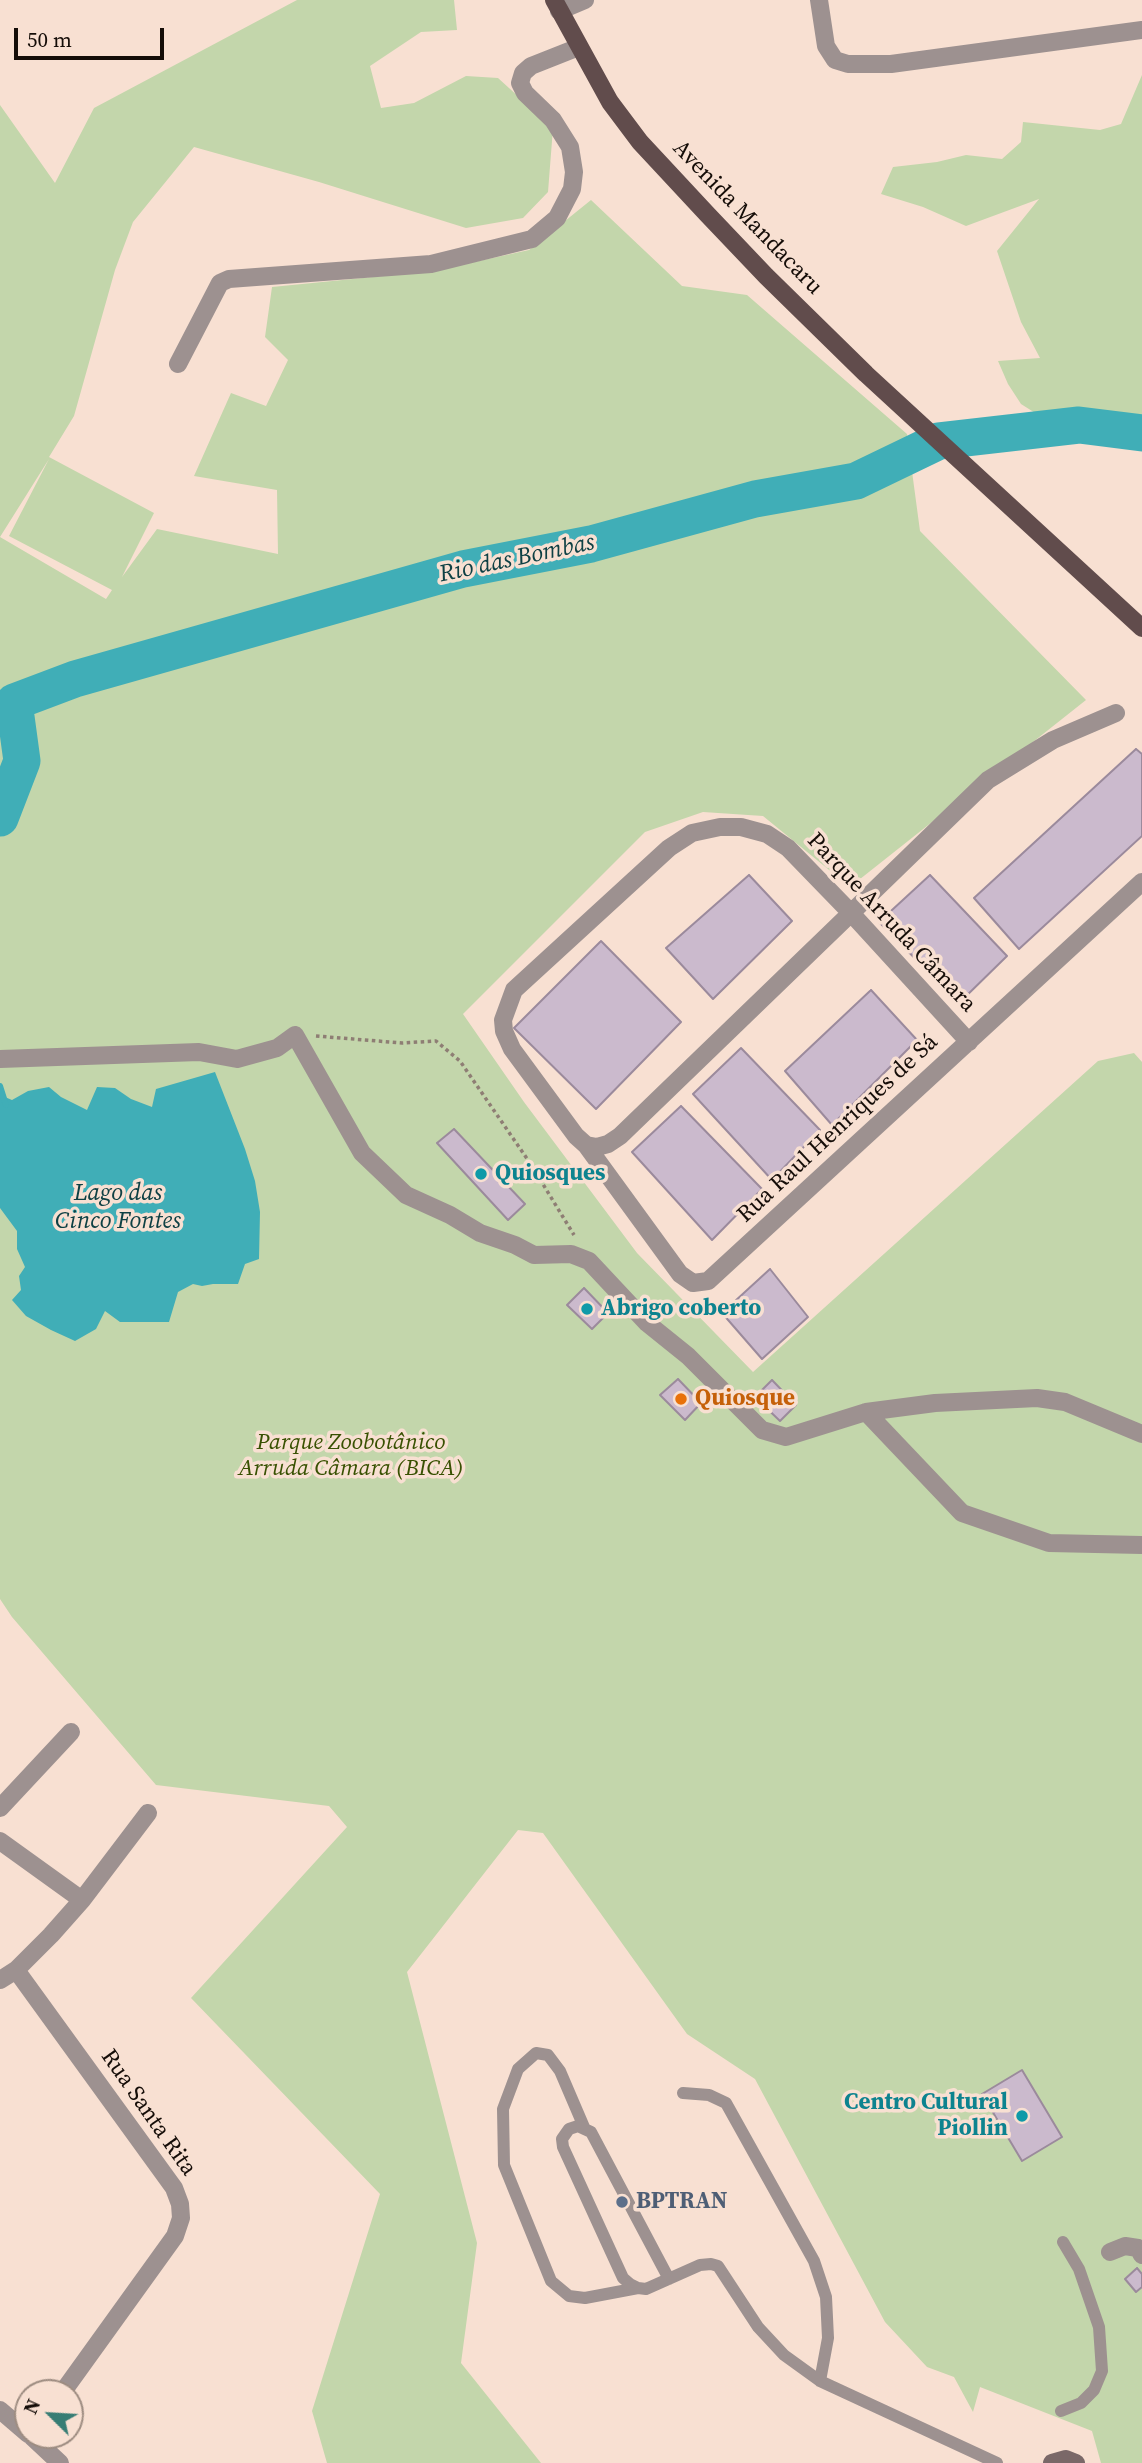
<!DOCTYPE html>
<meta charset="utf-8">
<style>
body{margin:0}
#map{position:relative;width:1142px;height:2463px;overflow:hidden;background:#f8e0d2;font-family:"Source Serif 4",serif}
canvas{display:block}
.north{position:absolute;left:14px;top:2379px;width:70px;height:70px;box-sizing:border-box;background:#f8e0d2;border:2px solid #9d8c81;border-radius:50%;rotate:294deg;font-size:19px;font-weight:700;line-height:28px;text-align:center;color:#150d08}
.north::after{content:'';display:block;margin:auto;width:24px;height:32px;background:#377d74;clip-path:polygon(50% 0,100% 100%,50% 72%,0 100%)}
.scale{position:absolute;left:14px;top:28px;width:150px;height:32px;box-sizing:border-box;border:4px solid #150d08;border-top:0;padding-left:9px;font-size:21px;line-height:24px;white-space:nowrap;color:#150d08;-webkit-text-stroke:5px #f8e0d2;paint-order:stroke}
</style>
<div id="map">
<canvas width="1142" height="2463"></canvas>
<div class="north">N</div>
<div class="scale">50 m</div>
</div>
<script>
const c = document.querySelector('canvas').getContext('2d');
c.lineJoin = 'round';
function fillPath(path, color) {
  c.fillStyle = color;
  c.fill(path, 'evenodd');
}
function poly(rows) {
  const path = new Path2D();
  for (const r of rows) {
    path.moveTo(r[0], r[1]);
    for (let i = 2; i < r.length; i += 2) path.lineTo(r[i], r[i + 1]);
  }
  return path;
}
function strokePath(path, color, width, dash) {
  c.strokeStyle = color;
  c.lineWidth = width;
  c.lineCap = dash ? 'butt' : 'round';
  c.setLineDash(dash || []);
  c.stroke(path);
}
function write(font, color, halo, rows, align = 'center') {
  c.font = font + ' "Source Serif 4",serif';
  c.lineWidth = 7;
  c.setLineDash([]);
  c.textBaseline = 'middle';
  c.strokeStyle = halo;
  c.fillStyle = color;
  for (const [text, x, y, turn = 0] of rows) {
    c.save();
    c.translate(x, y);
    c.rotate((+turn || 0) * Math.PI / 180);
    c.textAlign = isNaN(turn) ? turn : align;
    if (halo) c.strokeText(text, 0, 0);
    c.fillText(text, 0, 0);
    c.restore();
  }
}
fillPath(poly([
 [297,0,454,0,457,30,421,32,370,66,381,108,414,103,466,76,498,78,553,128,548,192,523,218,466,228,319,182,194,147,133,222,115,270,74,416,49,457,154,513,122,577,157,529,278,554,277,490,194,476,231,393,266,406,288,360,265,337,272,287,433,271,529,250,591,200,682,286,747,295,907,434,920,531,1086,700,850,887,763,816,703,812,645,832,463,1014,524,1102,637,1253,753,1372,1098,1061,1134,1053,1142,1062,1142,2463,1101,2463,1092,2431,980,2387,973,2412,954,2377,927,2367,885,2322,755,2079,687,2034,543,1833,518,1830,407,1972,477,2243,461,2363,541,2463,327,2463,312,2411,380,2194,191,1998,347,1827,329,1806,156,1785,12,1617,0,1599,0,105,55,183,94,108],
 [49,459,9,536,112,590,106,599,0,537],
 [1142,75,1142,436,1107,442,1081,438,1062,430,1021,404,1008,384,998,361,1040,358,1021,322,997,251,1039,199,966,226,923,207,881,194,893,167,937,162,966,155,1002,159,1021,142,1023,122,1100,130,1121,124]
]), '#c3d6ab');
fillPath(poly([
 [215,1072,245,1149,255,1181,260,1212,259,1259,245,1264,238,1284,213,1284,202,1286,193,1284,178,1292,169,1322,120,1322,105,1311,96,1329,75,1341,51,1330,26,1316,12,1300,21,1290,19,1276,25,1267,17,1249,17,1231,0,1208,0,1095,12,1100,28,1091,49,1087,61,1097,87,1110,97,1087,115,1088,131,1099,152,1107,156,1089]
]), '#40aeb7');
strokePath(poly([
 [0,1086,6,1105]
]), '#40aeb7', 6);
strokePath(poly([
 [0,818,22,761,14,702,75,679,463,569,591,544,755,499,856,481,939,441,1079,425,1142,433]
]), '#40aeb7', 37);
const building = poly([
 [1136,749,1142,754,1142,836,1019,949,974,898,1136,749],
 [749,875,792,921,713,999,666,948,749,875],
 [930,875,1007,956,959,1003,879,922,930,875],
 [601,941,681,1022,596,1109,514,1028,601,941],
 [871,990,917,1040,832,1125,785,1071,871,990],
 [741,1048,820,1130,772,1180,693,1094,741,1048],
 [681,1106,762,1189,712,1240,632,1152,681,1106],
 [454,1129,525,1204,508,1220,437,1143,454,1129],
 [770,1269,808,1317,762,1359,722,1313,770,1269],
 [584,1288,608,1313,592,1329,567,1305,584,1288],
 [678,1379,701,1403,685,1420,660,1395,678,1379],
 [772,1380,796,1405,780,1421,755,1397,772,1380],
 [1022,2070,1062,2137,1022,2161,982,2094,1022,2070],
 [1137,2268,1142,2274,1142,2287,1136,2292,1125,2279,1137,2268]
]);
fillPath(building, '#cbbacd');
strokePath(building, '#9b8a9c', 2);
strokePath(poly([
 [316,1036,402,1043,436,1041,460,1061,530,1163,574,1235]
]), '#8e7e74', 3.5, [3.5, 3.5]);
strokePath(poly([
 [683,2093,709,2095,726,2103,814,2261,826,2297,828,2338,820,2381],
 [584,2127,560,2071,548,2055,536,2053,518,2069,503,2109,504,2165,551,2281,569,2296,585,2298,638,2288],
 [669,2279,591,2132,578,2126,569,2129,562,2139,563,2147,623,2278,630,2284,638,2288,646,2289,700,2265,711,2264,718,2266,758,2327,784,2355,820,2381,997,2463],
 [1061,2411,1081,2403,1094,2390,1102,2371,1099,2327,1079,2269,1063,2242]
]), '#9d9190', 12);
strokePath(poly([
 [819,0,826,46,835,60,848,64,891,64,1142,30],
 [559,11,585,0],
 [178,364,220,283,229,279,431,264,532,239,557,218,572,189,574,172,570,147,553,120,525,93,520,83,523,73,531,66,579,47],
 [969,1042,851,913,788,848,767,834,741,827,720,827,692,833,669,848,514,990,503,1020,504,1031,512,1049,576,1136,586,1145,597,1147,608,1144,620,1136,851,913,988,780,1053,740,1116,713],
 [0,1059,199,1052,237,1059,277,1048,295,1035,362,1153,406,1195,450,1215,480,1233,515,1245,534,1255,571,1254,589,1261,647,1323,688,1356,762,1430,786,1437,866,1412,935,1403,1037,1398,1065,1402,1142,1434],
 [586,1145,680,1274,693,1283,708,1281,1142,882],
 [866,1412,962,1513,1049,1543,1142,1545],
 [0,1808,71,1732],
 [0,1841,82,1900],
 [16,1970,174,2188,180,2204,181,2218,175,2236,62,2393],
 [0,1980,16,1970,51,1935,82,1900,148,1813],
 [1110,2252,1125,2246,1138,2248,1142,2255],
 [0,2410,28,2434],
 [30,2435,60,2463]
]), '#9d9190', 18);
strokePath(poly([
 [1052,2463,1066,2459,1076,2463]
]), '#7a6868', 18);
strokePath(poly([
 [554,0,610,102,640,142,707,214,766,276,866,374,1142,628]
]), '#614c4c', 18);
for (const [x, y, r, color] of [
 [481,1174,7,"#0f9aa8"],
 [587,1309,7,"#0f9aa8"],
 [681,1399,7,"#e8710a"],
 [1022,2116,7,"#0f9aa8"],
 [622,2202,7,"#5c6f8a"]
]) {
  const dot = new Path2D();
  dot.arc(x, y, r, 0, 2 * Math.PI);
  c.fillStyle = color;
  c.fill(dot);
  strokePath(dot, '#f8e0d2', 2.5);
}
write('23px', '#150d08', '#f8e0d2', [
 ["Avenida Mandacaru",747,218,46],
 ["Parque Arruda Câmara",891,923,47],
 ["Rua Raul Henriques de Sá",838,1129,-43],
 ["Rua Santa Rita",148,2113,55]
]);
write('bold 23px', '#0d838f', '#f8e0d2', [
 ["Quiosques",495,1174],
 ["Abrigo coberto",601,1309],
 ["Centro Cultural",1008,2103,"right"],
 ["Piollin",1008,2129,"right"]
], 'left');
write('bold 23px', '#c56008', '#f8e0d2', [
 ["Quiosque",695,1399]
], 'left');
write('italic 23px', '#385102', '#f8e0d2', [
 ["Parque Zoobotânico",351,1443],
 ["Arruda Câmara (BICA)",351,1469]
]);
write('bold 23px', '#4e5e75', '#f8e0d2', [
 ["BPTRAN",636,2202]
], 'left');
write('italic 24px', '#0e4044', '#f8e0d2', [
 ["Rio das Bombas",517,559,-12],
 ["Lago das",118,1194],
 ["Cinco Fontes",118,1222]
]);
</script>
